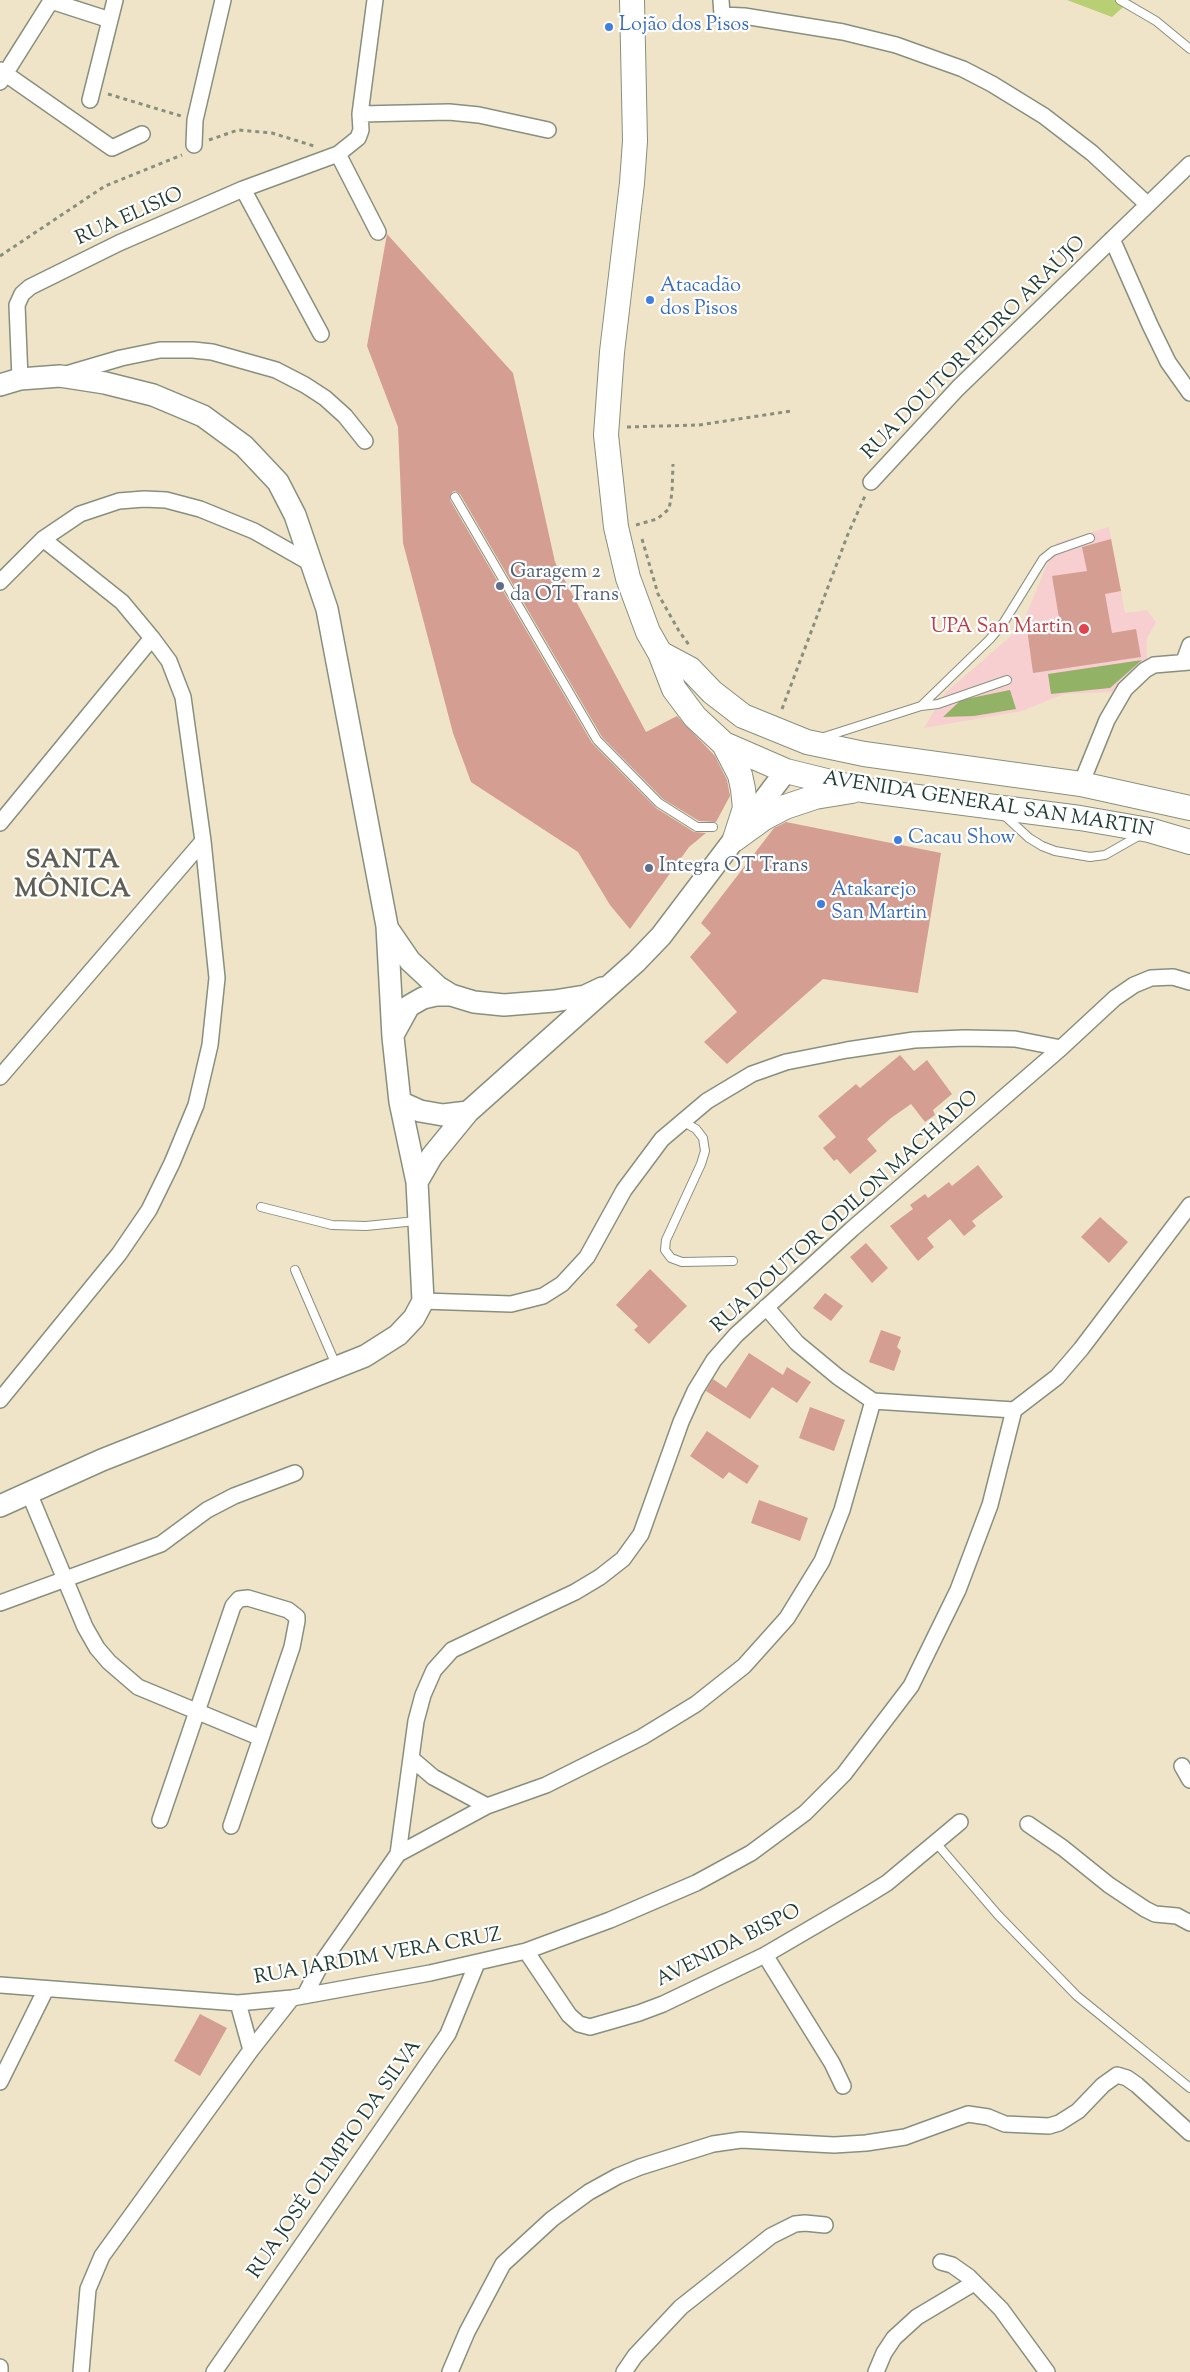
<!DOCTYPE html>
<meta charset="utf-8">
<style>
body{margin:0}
canvas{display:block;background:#efe4c7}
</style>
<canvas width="1190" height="2372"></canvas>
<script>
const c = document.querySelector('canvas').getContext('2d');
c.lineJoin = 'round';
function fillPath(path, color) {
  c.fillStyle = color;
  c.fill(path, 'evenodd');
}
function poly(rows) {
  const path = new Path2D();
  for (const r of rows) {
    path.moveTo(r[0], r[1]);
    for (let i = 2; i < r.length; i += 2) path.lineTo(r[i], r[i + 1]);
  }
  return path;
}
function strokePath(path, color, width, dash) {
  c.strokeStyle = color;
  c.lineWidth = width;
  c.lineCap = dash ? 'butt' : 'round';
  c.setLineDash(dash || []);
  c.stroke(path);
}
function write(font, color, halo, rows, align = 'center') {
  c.font = font + ' "Sorts Mill Goudy",serif';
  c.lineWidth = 4.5;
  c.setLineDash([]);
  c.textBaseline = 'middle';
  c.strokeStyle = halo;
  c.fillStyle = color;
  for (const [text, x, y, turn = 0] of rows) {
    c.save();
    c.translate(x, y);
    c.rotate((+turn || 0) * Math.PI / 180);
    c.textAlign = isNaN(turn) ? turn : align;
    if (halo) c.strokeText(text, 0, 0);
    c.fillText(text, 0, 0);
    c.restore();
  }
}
fillPath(poly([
 [1109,527,1125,613,1147,610,1156,622,1147,638,1147,662,1113,692,1064,694,1022,711,924,728,945,693,1011,636,1024,620,1056,543]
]), '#f7cfd0');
fillPath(poly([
 [1067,0,1131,0,1112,17]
]), '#b8cf73');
fillPath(poly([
 [1142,660,1110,688,1051,694,1048,674],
 [1010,690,1016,709,974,716,943,717,961,700]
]), '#92b265');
fillPath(poly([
 [387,234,513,373,555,562,646,732,677,716,715,756,727,780,730,796,716,822,699,821,663,799,602,737,460,494,455,491,452,492,450,500,592,743,656,808,694,832,706,833,689,847,630,929,610,905,578,852,471,782,453,733,403,543,398,427,367,346],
 [1111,539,1121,591,1105,594,1112,633,1136,629,1141,657,1033,673,1027,629,1060,624,1052,576,1087,571,1082,547],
 [786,822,941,853,918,993,823,979,727,1064,704,1042,737,1012,690,957,711,933,701,923,774,828],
 [900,1055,914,1071,927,1060,952,1094,933,1110,935,1115,925,1122,911,1104,891,1118,867,1139,877,1151,850,1174,837,1159,834,1161,823,1148,836,1137,818,1116,856,1084,860,1088],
 [978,1165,1003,1197,972,1221,976,1226,964,1236,950,1219,927,1238,934,1247,918,1261,890,1226,913,1209,910,1205,925,1194,928,1198,949,1182,952,1186],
 [1100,1217,1128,1242,1109,1263,1081,1237],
 [866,1243,888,1268,872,1283,850,1257],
 [650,1269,687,1306,649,1344,634,1330,638,1326,616,1305],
 [825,1293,843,1306,831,1321,813,1308],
 [881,1330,901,1337,897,1347,901,1351,894,1371,869,1362],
 [749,1353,783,1375,787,1367,811,1382,797,1403,772,1387,750,1419,706,1391,713,1379,726,1388],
 [810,1407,845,1420,834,1451,799,1438],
 [707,1431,759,1466,747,1484,729,1472,723,1479,690,1456],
 [759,1500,808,1518,800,1541,751,1523],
 [200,2014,227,2028,200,2076,174,2061]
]), '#d59e93');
const lane = poly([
 [1120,0,1156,21,1190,49],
 [455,497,597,740,659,803,697,827,713,827],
 [921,706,990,639,1004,622,1043,559,1053,551,1090,538],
 [821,738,921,706,938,704,1007,680],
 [1004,815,1029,838,1042,846,1055,851,1090,857,1105,855,1142,834],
 [682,1121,696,1129,703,1138,705,1151,701,1164,666,1240,665,1250,671,1258,682,1262,733,1261],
 [261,1207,332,1225,366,1226,416,1221],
 [295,1270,336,1365],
 [937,1844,998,1915,1077,1996,1190,2088]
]);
const street = poly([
 [721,0,722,15,744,16,843,32,896,45,963,69,992,84,1044,116,1092,153,1147,204],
 [0,70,112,148,142,134],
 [0,82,51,1,110,20],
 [90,100,115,0],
 [360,114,449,112,479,115,548,130],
 [194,145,195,120,223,0],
 [338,154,378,232],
 [243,189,321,334],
 [1112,239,1150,325,1168,362,1190,393],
 [63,375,121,358,160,350,193,350,212,352,276,370,305,385,325,398,345,416,365,441],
 [20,379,17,305,22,294,30,287,119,243,243,189,338,154,358,138,361,130,360,114,375,0],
 [871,482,958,388,1190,164],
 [0,582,43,539,80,514,119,501,144,499,166,500,200,509,254,531,312,564],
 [1184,661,1190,645],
 [1081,784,1107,720,1125,689,1145,670,1154,665,1190,662],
 [0,823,152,638],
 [0,1077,203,841],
 [423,1301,511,1304,543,1296,562,1284,587,1257,624,1190,662,1139,707,1101,752,1074,786,1062,847,1050,914,1040,964,1038,1015,1039,1061,1048],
 [766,1307,797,1343,838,1377,873,1401,1014,1410],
 [0,1400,119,1254,149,1210,172,1163,196,1105,210,1045,217,978,203,841,183,697,169,661,152,638,122,602,43,539],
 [29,1493,85,1627,97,1648,109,1662,138,1687,261,1738],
 [0,1603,161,1544,207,1510,234,1496,295,1473],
 [412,1759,433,1777,487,1806,546,1785,642,1737,696,1704,744,1666,787,1618,822,1561,842,1510,873,1401],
 [1182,1766,1190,1780],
 [160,1820,233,1606,239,1599,248,1598,288,1610,297,1617,297,1621,292,1647,231,1826],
 [1028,1824,1063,1848,1109,1885,1145,1909,1155,1914,1177,1916,1190,1923],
 [398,1854,487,1806],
 [526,1951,569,2015,579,2024,590,2027,639,2013,663,2004,765,1955,861,1899,887,1883,960,1822],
 [765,1955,832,2063,843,2086],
 [0,1985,238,2003,292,1998,430,1973,526,1951,610,1920,696,1883,751,1853,805,1813,844,1774,911,1686,958,1590,990,1505,1014,1410,1057,1377,1081,1349,1190,1205],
 [305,1995,321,1964,398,1854,416,1721,423,1695,434,1670,452,1650,575,1592,600,1577,623,1559,641,1534,681,1422,695,1391,714,1360,736,1335,852,1229,1061,1048,1115,998,1134,985,1151,978,1173,977,1190,982],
 [251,2050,292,1998],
 [0,2082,46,1989],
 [941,2262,952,2265,969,2277,1001,2309,1047,2372],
 [0,2367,0,2372],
 [81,2372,88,2289,102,2256,251,2050,238,2003],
 [214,2372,448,2034,477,1963],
 [450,2372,467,2332,503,2264,552,2219,589,2192,618,2176,640,2167,713,2144,741,2140,834,2145,866,2143,905,2137,968,2114,988,2117,1005,2124,1049,2126,1059,2123,1078,2111,1103,2085,1117,2075,1127,2078,1137,2085,1190,2133],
 [624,2372,635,2356,681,2307,771,2236,795,2224,805,2223,825,2225],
 [876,2372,884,2353,894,2338,917,2317,974,2283]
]);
const secondary = poly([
 [0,385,20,379,60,376,105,383,153,395,203,416,244,446,278,482,295,515,327,609,387,926,393,1037,400,1102,417,1182,423,1301,414,1318,398,1335,365,1356,102,1460,0,1506],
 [388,929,410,961,438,987,451,995],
 [393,1035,409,1006,423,998,436,995,451,995,474,1002,504,1005,554,1001,585,996,602,988],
 [400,1102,420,1111,443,1115,468,1112],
 [417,1182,432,1156,468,1112,636,962,661,936,786,771]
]);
const primary = poly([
 [632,0,635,141,632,183,612,352,606,435,616,527,628,578,648,632,660,653,674,689,695,717,724,744,786,771,863,790,1080,818,1149,830,1190,842],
 [660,653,690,669,712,692,743,716,807,742,864,754,1081,784,1190,808],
 [724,744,740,775,743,789,745,808,735,839],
 [735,839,764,818,785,807,815,797,852,791]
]);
strokePath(lane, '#87907e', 10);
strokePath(street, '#87907e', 18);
strokePath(secondary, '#87907e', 24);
strokePath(primary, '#87907e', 26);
strokePath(poly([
 [108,94,181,116],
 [209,140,238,130,272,133,314,146],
 [0,256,105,186,182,155],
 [627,427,699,425,791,411],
 [636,525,657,519,669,509,672,493,673,464],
 [642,539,658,594,679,631,689,645],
 [782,709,848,534,865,496]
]), '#87907e', 3, [4, 4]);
strokePath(lane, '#fff', 8);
strokePath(street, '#fff', 15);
strokePath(secondary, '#fff', 21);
strokePath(primary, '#fff', 24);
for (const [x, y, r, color] of [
 [609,27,5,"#3f7fe0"],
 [650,300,5,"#3f7fe0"],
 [500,586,5,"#5c6f8a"],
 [1084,629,6,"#e0444e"],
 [898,840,5,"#3f7fe0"],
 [649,868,5,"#5c6f8a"],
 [821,904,5,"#3f7fe0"]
]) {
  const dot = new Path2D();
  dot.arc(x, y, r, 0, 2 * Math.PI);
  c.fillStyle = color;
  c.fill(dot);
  strokePath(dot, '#fff', 2);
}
write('20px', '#366cbe', '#fff', [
 ["Lojão dos Pisos",619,27],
 ["Atacadão",660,288],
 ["dos Pisos",660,311],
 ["Cacau Show",908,840],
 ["Atakarejo",831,892],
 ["San Martin",831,915]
], 'left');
write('20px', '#1f3d34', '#fff', [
 ["RUA ELISIO",130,218,-24],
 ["RUA DOUTOR PEDRO ARAÚJO",975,349,-45],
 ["AVENIDA GENERAL SAN MARTIN",988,806,9],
 ["RUA DOUTOR ODILON MACHADO",846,1213,-42],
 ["AVENIDA BISPO",729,1947,-27],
 ["RUA JARDIM VERA CRUZ",378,1958,-10],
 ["RUA JOSÉ OLIMPIO DA SILVA",336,2160,-55]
]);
write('20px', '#4e5e75', '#fff', [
 ["Garagem 2",510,574],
 ["da OT Trans",510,597],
 ["Integra OT Trans",659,868]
], 'left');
write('20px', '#be3a42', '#fff', [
 ["UPA San Martin",1073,629]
], 'right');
c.letterSpacing = '1px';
write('bold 25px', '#5f5f55', '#fff', [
 ["SANTA",73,863],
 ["MÔNICA",73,892]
]);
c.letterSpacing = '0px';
</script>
